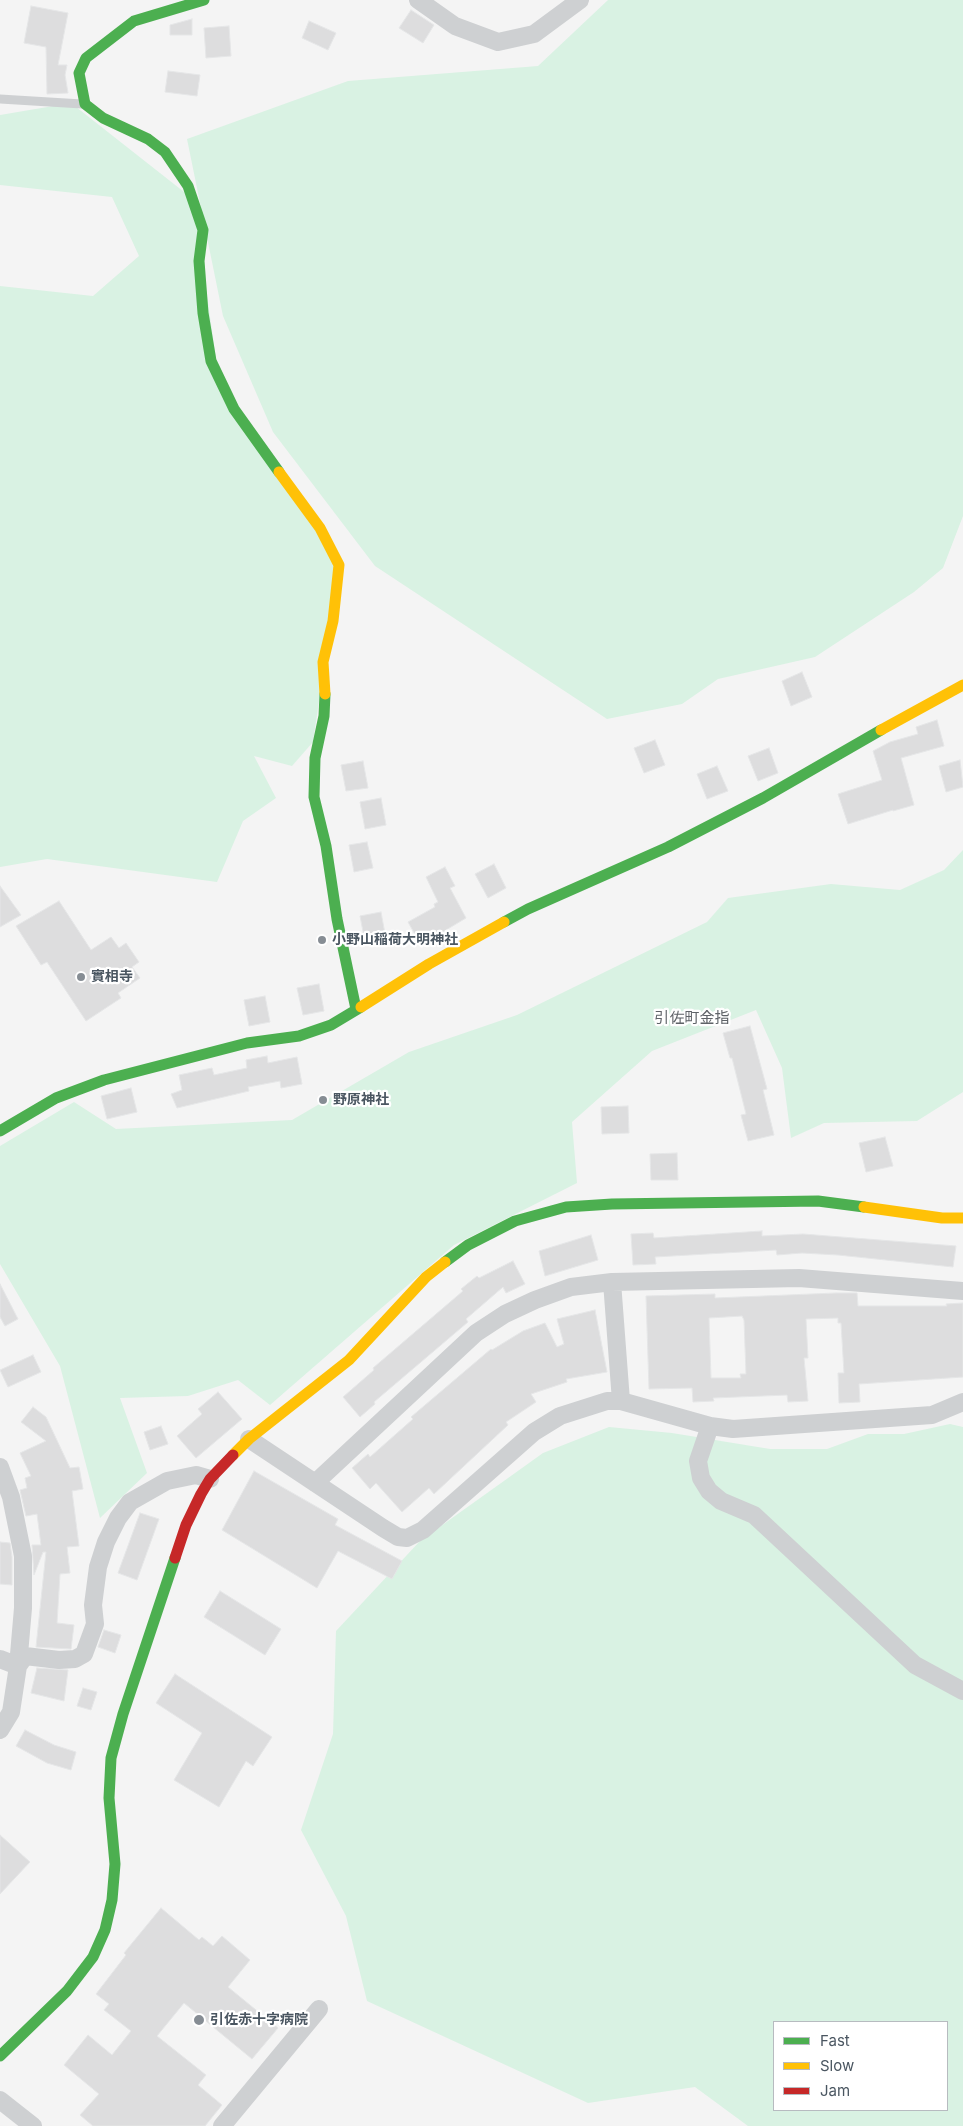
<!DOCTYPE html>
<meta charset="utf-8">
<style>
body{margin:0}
#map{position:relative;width:963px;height:2126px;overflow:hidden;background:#f4f4f4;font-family:Inter,sans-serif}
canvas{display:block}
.legend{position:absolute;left:773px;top:2021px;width:175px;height:90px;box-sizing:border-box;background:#fff;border:1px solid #b7bbc0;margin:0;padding:6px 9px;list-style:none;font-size:15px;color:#4a5661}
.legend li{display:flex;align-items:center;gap:10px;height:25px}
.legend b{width:25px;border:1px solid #b7bbc0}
</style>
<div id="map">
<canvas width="963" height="2126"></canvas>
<ul class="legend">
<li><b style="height:6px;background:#4caf50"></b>Fast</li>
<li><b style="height:6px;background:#ffc107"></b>Slow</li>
<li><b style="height:6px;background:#c62828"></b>Jam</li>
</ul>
</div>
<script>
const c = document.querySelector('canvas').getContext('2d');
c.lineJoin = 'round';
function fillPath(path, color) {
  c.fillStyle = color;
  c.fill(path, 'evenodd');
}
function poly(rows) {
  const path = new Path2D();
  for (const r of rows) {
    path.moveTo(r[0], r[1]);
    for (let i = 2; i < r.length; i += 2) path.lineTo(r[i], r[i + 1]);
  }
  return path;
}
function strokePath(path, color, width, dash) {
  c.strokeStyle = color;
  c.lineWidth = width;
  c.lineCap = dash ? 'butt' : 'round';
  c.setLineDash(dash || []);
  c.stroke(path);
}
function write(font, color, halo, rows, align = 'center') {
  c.font = font + ' Inter,"Noto Sans JP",sans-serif';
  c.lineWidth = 4.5;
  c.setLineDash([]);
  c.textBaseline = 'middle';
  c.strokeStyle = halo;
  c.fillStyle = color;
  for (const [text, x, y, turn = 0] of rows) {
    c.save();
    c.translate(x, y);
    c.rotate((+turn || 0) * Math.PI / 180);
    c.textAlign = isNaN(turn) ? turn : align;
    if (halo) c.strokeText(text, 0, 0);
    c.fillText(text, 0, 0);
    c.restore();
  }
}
fillPath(poly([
 [608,0,963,0,963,516,943,568,914,592,815,657,718,679,682,704,607,719,375,566,273,432,223,316,187,139,348,81,538,66],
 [71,103,193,199,219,379,339,565,313,742,292,766,254,756,276,798,243,821,217,882,47,859,0,867,0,286,93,296,139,256,112,197,0,185,0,115],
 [963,850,963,1092,917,1121,824,1123,791,1138,782,1068,756,1010,652,1051,572,1122,577,1183,454,1245,270,1405,238,1380,188,1396,120,1398,147,1473,100,1518,60,1366,0,1264,0,1146,74,1102,116,1129,292,1120,409,1052,517,1015,707,922,728,898,831,884,900,890,944,870],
 [950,1424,963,1427,963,2126,748,2126,695,2087,588,2103,367,2001,346,1916,301,1830,333,1734,336,1631,420,1541,543,1453,609,1427,672,1433,770,1449,827,1449,868,1434,904,1434],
 [774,2022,947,2022,947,2110,774,2110]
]), '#d9f2e3');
const building = poly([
 [31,6,68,13,58,65,67,65,65,75,68,93,47,94,46,47,24,43,31,6],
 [411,10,434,25,423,43,399,28,411,10],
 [192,19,192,35,170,35,170,25,192,19],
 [309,21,336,33,328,50,302,38,309,21],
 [229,26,231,56,206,58,204,28,229,26],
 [168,71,200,75,197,96,165,92,168,71],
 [802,672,812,697,791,706,782,681,802,672],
 [937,720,944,746,901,758,914,805,893,811,893,810,848,824,838,794,882,780,873,751,890,742,918,734,916,727,937,720],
 [655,740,665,765,644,773,634,748,655,740],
 [769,748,778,773,758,781,748,756,769,748],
 [960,760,963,787,946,792,939,766,960,760],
 [363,761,368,788,346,791,341,765,363,761],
 [717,766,728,791,707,799,697,774,717,766],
 [381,798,386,825,365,829,360,802,381,798],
 [367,842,373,868,354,872,349,845,367,842],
 [494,864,506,888,488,898,475,874,494,864],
 [445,867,455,886,450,888,466,918,421,945,408,922,435,907,434,904,438,902,426,877,445,867],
 [0,886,21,915,0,927,0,886],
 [59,901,91,950,111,937,119,948,126,943,139,962,132,967,140,978,118,993,121,998,86,1021,47,962,41,965,16,926,59,901],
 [381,912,386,939,365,942,360,916,381,912],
 [319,984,324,1011,303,1015,297,988,319,984],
 [265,996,270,1022,249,1026,244,1000,265,996],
 [750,1026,767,1089,763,1090,774,1135,748,1141,741,1115,746,1114,732,1058,730,1058,723,1033,750,1026],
 [267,1056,268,1063,297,1057,302,1084,281,1088,280,1081,248,1087,249,1091,177,1108,171,1094,182,1090,179,1075,212,1068,214,1075,247,1068,246,1060,267,1056],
 [131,1088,137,1112,107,1119,101,1096,131,1088],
 [628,1106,629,1133,602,1134,601,1107,628,1106],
 [885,1137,893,1166,866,1172,859,1143,885,1137],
 [677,1153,678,1180,651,1180,650,1154,677,1153],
 [762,1231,762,1236,803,1234,956,1246,953,1267,838,1255,802,1253,777,1255,776,1250,655,1257,656,1264,633,1265,631,1234,653,1233,654,1238,762,1231],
 [591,1235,598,1260,545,1276,539,1251,591,1235],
 [513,1261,525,1284,506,1293,503,1287,466,1319,468,1322,374,1402,375,1404,360,1417,343,1397,374,1370,373,1368,463,1291,461,1289,477,1276,479,1278,513,1261],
 [0,1284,18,1319,5,1326,0,1317,0,1284],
 [836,1293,857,1293,858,1306,947,1306,946,1304,963,1303,963,1377,859,1384,860,1402,839,1403,838,1373,844,1373,841,1323,838,1323,838,1318,806,1319,808,1358,804,1358,808,1401,788,1402,787,1395,713,1398,714,1401,693,1402,692,1388,649,1389,646,1296,715,1294,715,1298,836,1293],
 [742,1316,744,1320,746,1374,740,1374,741,1378,711,1378,709,1318,742,1316],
 [595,1310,607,1372,566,1379,567,1382,531,1394,536,1402,506,1422,508,1425,434,1494,429,1488,402,1512,376,1483,370,1489,352,1468,368,1454,370,1457,413,1419,411,1417,491,1349,492,1350,523,1331,545,1323,557,1347,564,1344,557,1319,595,1310],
 [33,1355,41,1372,8,1387,0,1370,33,1355],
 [218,1392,242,1419,196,1458,177,1436,202,1414,198,1409,218,1392],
 [33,1407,46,1417,70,1468,79,1467,83,1489,72,1491,79,1546,67,1547,70,1573,60,1574,57,1623,74,1625,71,1649,36,1647,46,1552,43,1552,34,1575,32,1545,41,1545,37,1514,26,1516,20,1490,27,1488,25,1478,31,1476,20,1453,46,1441,21,1422,33,1407],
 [161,1426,168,1444,150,1450,144,1432,161,1426],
 [254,1471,338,1519,335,1525,402,1561,392,1579,338,1551,317,1588,222,1530,254,1471],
 [140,1513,159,1519,137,1580,118,1573,140,1513],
 [0,1542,10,1543,12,1557,12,1585,0,1584,0,1542],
 [220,1591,281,1629,265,1655,204,1617,220,1591],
 [104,1630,121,1635,115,1653,98,1647,104,1630],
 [37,1668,68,1670,64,1701,31,1693,37,1668],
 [175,1674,272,1737,253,1766,246,1761,219,1807,174,1780,202,1733,156,1703,175,1674],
 [83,1688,97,1692,91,1710,77,1706,83,1688],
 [25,1730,54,1745,76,1752,71,1770,47,1763,16,1746,25,1730],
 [0,1835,30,1862,0,1894,0,1835],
 [161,1908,199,1940,202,1937,213,1946,222,1936,250,1960,228,1987,278,2028,252,2059,184,2003,157,2036,206,2075,198,2085,222,2105,205,2126,93,2126,80,2115,99,2094,64,2065,88,2035,112,2055,131,2031,104,2010,109,2004,96,1994,126,1955,124,1953,161,1908]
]);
fillPath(building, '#ddddde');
strokePath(building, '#e5e6e7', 1);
strokePath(poly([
 [0,99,82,104]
]), '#ced0d2', 9);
strokePath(poly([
 [418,0,455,26,498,42,534,34,580,0],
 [612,1282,621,1401],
 [710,1426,698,1461,701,1478,709,1491,721,1501,754,1515,915,1665,963,1691],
 [249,1439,383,1528,398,1537,407,1538,423,1530,534,1432,560,1416,607,1401,621,1401,710,1426,733,1429,932,1415,963,1402],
 [0,1467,11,1497,23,1556,23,1608,18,1666,11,1712,0,1730],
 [315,1483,476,1333,505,1314,535,1300,571,1287,612,1282,799,1278,963,1291],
 [0,1659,18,1666,25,1656,59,1660,75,1659,84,1654,95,1624,93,1605,98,1567,106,1542,118,1518,130,1502,167,1481,196,1475,210,1479],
 [0,2100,33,2126],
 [222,2126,319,2009]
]), '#ced0d2', 18);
strokePath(poly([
 [204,0,134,21,86,58,79,73,85,104,103,118,148,139,165,152,188,186,203,230,199,261,203,313,211,361,234,409,279,472],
 [325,694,324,716,315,758,314,797,326,846,337,919,356,1009],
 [504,922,528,909,668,847,763,798,881,730],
 [0,1131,56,1098,104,1080,247,1043,299,1036,331,1025,361,1007],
 [445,1262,468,1245,515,1221,566,1207,612,1204,818,1201,864,1207],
 [0,2056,67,1991,93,1957,105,1930,112,1900,115,1864,109,1798,111,1758,123,1714,175,1558]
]), '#4caf50', 11);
strokePath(poly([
 [279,472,320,528,339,565,333,621,323,662,325,694],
 [881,730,963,685],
 [361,1007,429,964,504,922],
 [864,1207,942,1218,963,1218],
 [233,1455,249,1439,349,1360,426,1277,445,1262]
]), '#ffc107', 11);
strokePath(poly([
 [175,1558,186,1525,201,1494,210,1479,233,1455]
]), '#c62828', 11);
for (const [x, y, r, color] of [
 [322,940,5,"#868d94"],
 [81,977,5,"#868d94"],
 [323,1100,5,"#868d94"],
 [199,2020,6,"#868d94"]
]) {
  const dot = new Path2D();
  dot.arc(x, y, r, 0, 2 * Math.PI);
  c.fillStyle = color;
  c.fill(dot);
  strokePath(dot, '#fff', 2);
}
write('bold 14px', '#4a5661', '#fff', [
 ["小野山稲荷大明神社",332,940],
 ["實相寺",91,977],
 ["野原神社",333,1100],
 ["引佐赤十字病院",210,2020]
], 'left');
write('15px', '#5f6368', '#fff', [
 ["引佐町金指",692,1018]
]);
</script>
